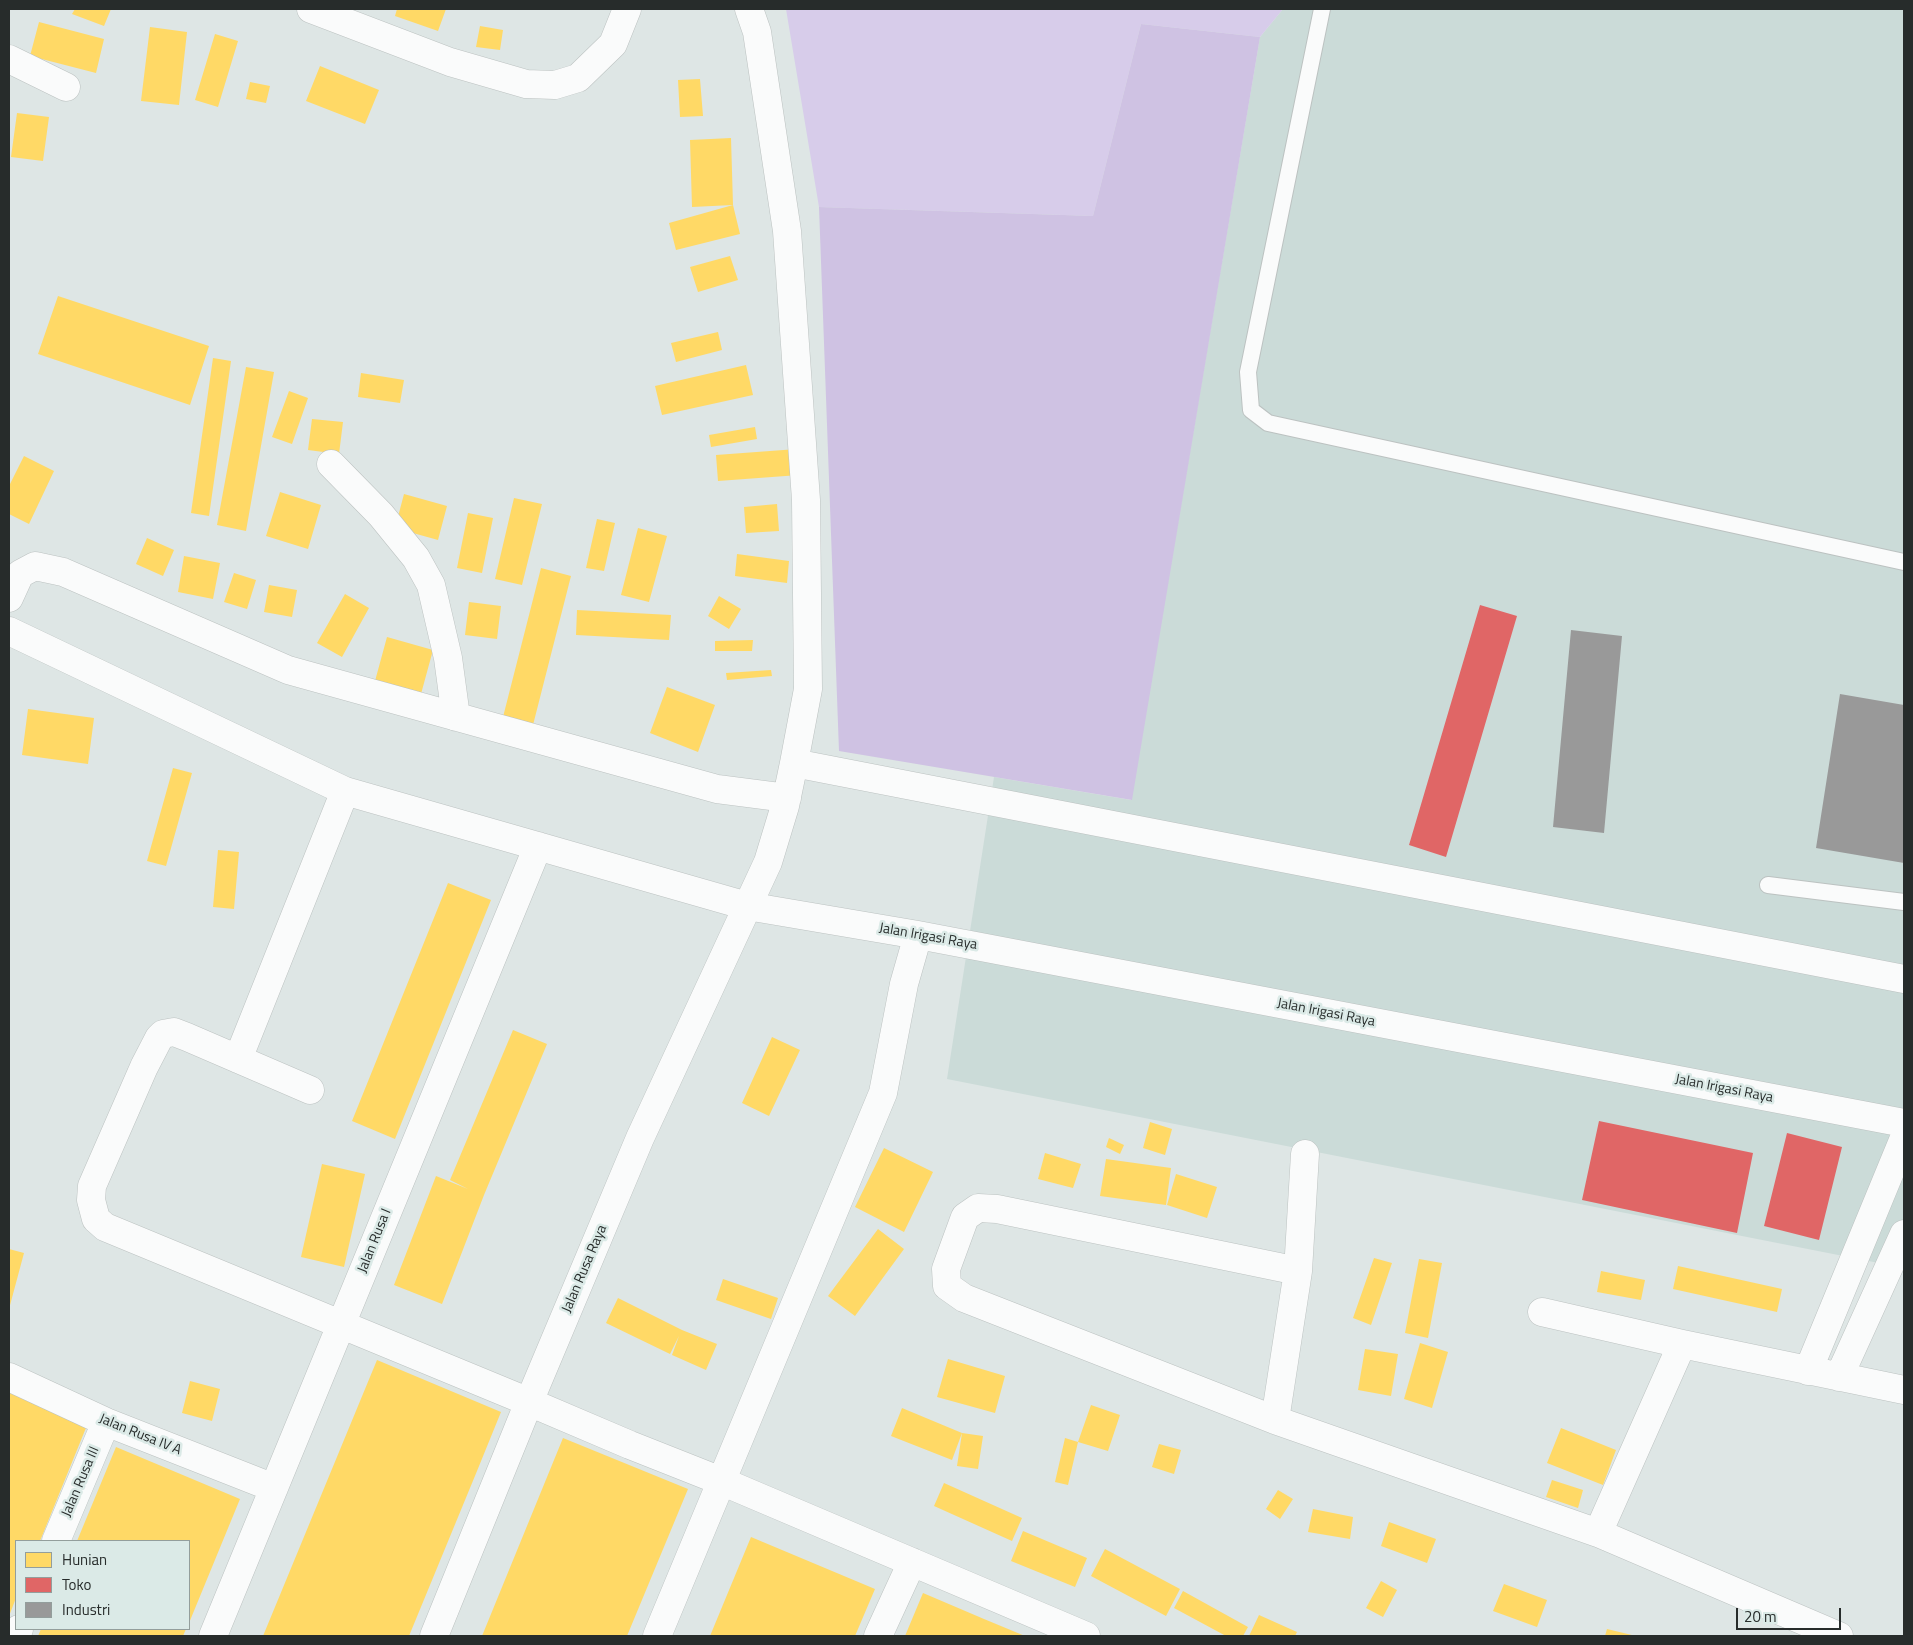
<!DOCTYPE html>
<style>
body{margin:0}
#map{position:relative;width:1913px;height:1645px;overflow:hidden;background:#dee6e5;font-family:"Titillium Web",sans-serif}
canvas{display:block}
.frame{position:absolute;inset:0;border:10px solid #272c2b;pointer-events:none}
.legend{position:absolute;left:15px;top:1540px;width:175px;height:90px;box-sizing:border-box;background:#dbeae7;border:1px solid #939e9c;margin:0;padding:6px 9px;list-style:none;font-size:15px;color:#272c2b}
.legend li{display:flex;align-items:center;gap:10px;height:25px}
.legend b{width:25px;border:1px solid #939e9c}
.scale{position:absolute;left:1736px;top:1608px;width:105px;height:22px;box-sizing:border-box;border:2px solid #272c2b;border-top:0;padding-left:6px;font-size:15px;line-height:18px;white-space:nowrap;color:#272c2b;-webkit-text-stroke:4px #dbeae7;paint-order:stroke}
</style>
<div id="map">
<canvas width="1913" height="1645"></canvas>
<div class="frame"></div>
<ul class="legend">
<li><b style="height:14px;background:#ffd966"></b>Hunian</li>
<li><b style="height:14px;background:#e06666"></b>Toko</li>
<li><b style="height:14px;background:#999"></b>Industri</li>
</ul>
<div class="scale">20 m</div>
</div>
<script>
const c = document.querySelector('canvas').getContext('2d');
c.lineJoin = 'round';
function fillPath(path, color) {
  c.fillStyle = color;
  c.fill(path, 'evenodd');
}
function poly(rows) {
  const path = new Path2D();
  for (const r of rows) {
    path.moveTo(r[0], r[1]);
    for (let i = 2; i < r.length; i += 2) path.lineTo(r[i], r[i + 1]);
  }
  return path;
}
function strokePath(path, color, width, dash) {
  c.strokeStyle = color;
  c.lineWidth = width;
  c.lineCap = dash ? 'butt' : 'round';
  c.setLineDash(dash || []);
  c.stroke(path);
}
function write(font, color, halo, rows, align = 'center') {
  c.font = font + ' "Titillium Web",sans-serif';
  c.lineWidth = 5;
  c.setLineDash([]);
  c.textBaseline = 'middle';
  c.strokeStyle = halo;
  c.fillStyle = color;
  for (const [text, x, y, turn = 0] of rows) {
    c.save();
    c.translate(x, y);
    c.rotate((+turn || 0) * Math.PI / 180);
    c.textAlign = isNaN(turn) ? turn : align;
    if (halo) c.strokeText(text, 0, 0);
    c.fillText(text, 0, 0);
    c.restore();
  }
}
fillPath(poly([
 [1283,9,1904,9,1904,1268,947,1079,994,777,1131,800,1260,37]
]), '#cbdbd8');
fillPath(poly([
 [786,9,1283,9,1260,37,1141,24,1093,216,819,207]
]), '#d7ccea');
fillPath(poly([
 [1141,24,1260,37,1132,800,839,751,819,207,1093,216]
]), '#cfc2e3');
fillPath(poly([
 [75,9,111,9,104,26,72,14],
 [397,9,446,9,438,31,395,16],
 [39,22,104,39,96,73,30,56],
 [480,26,503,30,500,50,476,47],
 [150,27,187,32,179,105,141,101],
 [215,34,238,41,218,107,195,100],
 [320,66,379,90,365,124,306,101],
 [700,79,703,116,680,117,678,80],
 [250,82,270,86,266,103,246,99],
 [17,113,49,117,43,161,11,157],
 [731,138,733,205,692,207,690,140],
 [733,205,740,234,676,250,669,223],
 [730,256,738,280,698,292,690,267],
 [58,296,209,346,190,405,38,354],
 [718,332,722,350,676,362,671,343],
 [213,358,231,361,209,516,191,513],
 [746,365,753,395,662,415,655,386],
 [246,367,274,372,246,531,217,525],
 [361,373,404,380,400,403,358,397],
 [289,391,308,398,292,444,272,437],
 [312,419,343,422,339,454,308,450],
 [755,427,757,439,711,447,709,435],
 [797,449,799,475,718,481,716,455],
 [24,456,54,471,29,524,9,514,9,486],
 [280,492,321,505,308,549,266,536],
 [404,494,447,506,438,540,395,528],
 [514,498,542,504,522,585,495,579],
 [777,504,779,531,746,533,744,507],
 [468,513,493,518,482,573,457,568],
 [597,519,615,523,604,571,586,568],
 [638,528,667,536,649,602,621,595],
 [147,538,174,550,163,576,136,564],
 [737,554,789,561,787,583,735,576],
 [184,556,220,563,213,599,178,592],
 [541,568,571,576,533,725,503,717],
 [234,573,256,580,247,609,224,602],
 [269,585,297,590,292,617,264,612],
 [345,594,369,608,342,657,317,643],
 [719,596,741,609,729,629,708,616],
 [469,602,501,606,497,639,465,635],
 [577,610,671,615,669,640,576,635],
 [387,637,433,650,421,694,375,681],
 [753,640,752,651,715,651,715,641],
 [771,670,772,676,727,680,726,673],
 [667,687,715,705,698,752,650,733],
 [28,709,94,718,88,764,22,755],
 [173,768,192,773,166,866,147,861],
 [218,850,239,852,234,909,213,907],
 [448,883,491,900,395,1139,352,1121],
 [513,1030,547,1044,484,1195,442,1304,394,1285,436,1176,468,1189,450,1180],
 [772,1037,800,1050,769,1116,742,1103],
 [1150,1122,1172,1129,1165,1155,1143,1148],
 [1109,1138,1124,1145,1120,1154,1106,1147],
 [884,1148,933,1172,904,1232,855,1207],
 [1045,1153,1081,1164,1073,1188,1038,1179],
 [1106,1159,1171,1168,1166,1205,1100,1196],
 [322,1164,365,1174,344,1267,301,1257],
 [1176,1174,1217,1187,1207,1218,1167,1205],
 [878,1229,904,1249,855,1316,828,1296],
 [9,1249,24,1253,9,1309],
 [1374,1258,1392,1263,1371,1325,1353,1318],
 [1419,1259,1442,1263,1428,1338,1405,1333],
 [1678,1266,1782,1289,1777,1312,1673,1289],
 [1601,1271,1645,1280,1641,1300,1597,1292],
 [723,1279,778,1298,771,1319,716,1300],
 [618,1298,682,1330,717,1344,706,1370,672,1355,679,1336,670,1354,606,1323],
 [1420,1343,1448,1352,1432,1408,1404,1399],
 [1365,1349,1398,1354,1391,1396,1358,1390],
 [948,1359,1005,1376,995,1413,937,1397],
 [377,1360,501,1412,477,1471,409,1636,263,1636],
 [190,1381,220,1389,212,1421,182,1413],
 [9,1385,90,1418,40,1541,16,1541,16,1598,9,1616],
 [1091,1405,1120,1415,1108,1451,1078,1442],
 [902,1408,962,1433,983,1436,978,1469,957,1466,962,1433,952,1460,891,1436],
 [1561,1428,1616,1450,1603,1485,1547,1463],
 [563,1438,688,1489,627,1636,482,1636],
 [1065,1438,1078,1442,1068,1485,1055,1482],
 [1159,1444,1181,1450,1174,1474,1152,1467],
 [116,1447,240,1499,189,1623,189,1541,77,1541],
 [1552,1480,1583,1490,1578,1508,1546,1497],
 [944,1483,1022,1518,1012,1541,934,1506],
 [1278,1490,1293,1499,1280,1519,1266,1509],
 [1313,1509,1353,1517,1350,1539,1308,1532],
 [1389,1522,1436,1539,1427,1563,1381,1546],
 [1023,1531,1087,1558,1075,1587,1011,1561],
 [751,1537,875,1589,855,1636,710,1636],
 [1105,1549,1180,1589,1166,1616,1091,1576],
 [1381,1581,1397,1590,1383,1617,1366,1608],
 [1504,1584,1547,1600,1537,1627,1493,1611],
 [1183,1591,1248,1627,1243,1636,1226,1636,1174,1608],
 [923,1593,984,1619,1025,1636,905,1636],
 [1259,1615,1297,1632,1295,1636,1249,1636],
 [41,1629,186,1629,183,1636,38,1636],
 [1607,1629,1636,1636,1605,1636]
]), '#ffd966');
fillPath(poly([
 [1480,605,1517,616,1446,857,1409,845],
 [1599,1121,1753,1153,1737,1233,1582,1200],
 [1787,1133,1842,1147,1819,1240,1764,1226]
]), '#e06666');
fillPath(poly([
 [1571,630,1622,636,1604,833,1553,827],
 [1840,694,1904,705,1904,863,1816,848]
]), '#999');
const service = poly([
 [1322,9,1248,372,1251,410,1268,423,1904,562],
 [1768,885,1904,902]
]);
const minor = poly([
 [311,9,450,62,526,84,555,85,578,78,613,44,627,9],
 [9,59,66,87],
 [331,464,381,515,416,558,431,585,448,658,456,717],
 [9,598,20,574,35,566,63,572,288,670,717,789,787,798],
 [9,631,345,791,747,906,918,935,1904,1123],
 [794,763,1904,979],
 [238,1059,345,791],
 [310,1090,187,1037,174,1032,163,1034,159,1038,144,1067,92,1186,91,1200,96,1219,105,1227,529,1402,630,1445,721,1481,1086,1636],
 [1298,1271,997,1209,978,1208,965,1217,946,1269,947,1286,964,1298,1275,1420,1598,1533,1839,1636],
 [1542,1312,1682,1344,1904,1390],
 [1808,1371,1904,1138],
 [9,1377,106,1422,274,1488],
 [1839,1377,1904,1234],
 [1275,1420,1298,1271,1305,1154],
 [1598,1533,1682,1344],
 [56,1541,106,1422],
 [16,1636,19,1629],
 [213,1636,538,846],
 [434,1636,529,1402,640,1138,768,862,785,806,794,763,808,689,806,500,787,231,757,32,749,9],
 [657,1636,883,1093,904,984,918,935],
 [878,1636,912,1562]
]);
strokePath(service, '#bcc2c1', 18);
strokePath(minor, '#bcc2c1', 29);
strokePath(service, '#fafbfb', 16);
strokePath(minor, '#fafbfb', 28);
write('14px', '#272c2b', '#dbeae7', [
 ["Jalan Irigasi Raya",928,937,10],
 ["Jalan Irigasi Raya",1326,1013,11],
 ["Jalan Irigasi Raya",1724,1089,11],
 ["Jalan Rusa I",375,1241,-68],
 ["Jalan Rusa Raya",585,1269,-67],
 ["Jalan Rusa IV A",140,1435,22],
 ["Jalan Rusa III",81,1482,-67]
]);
</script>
